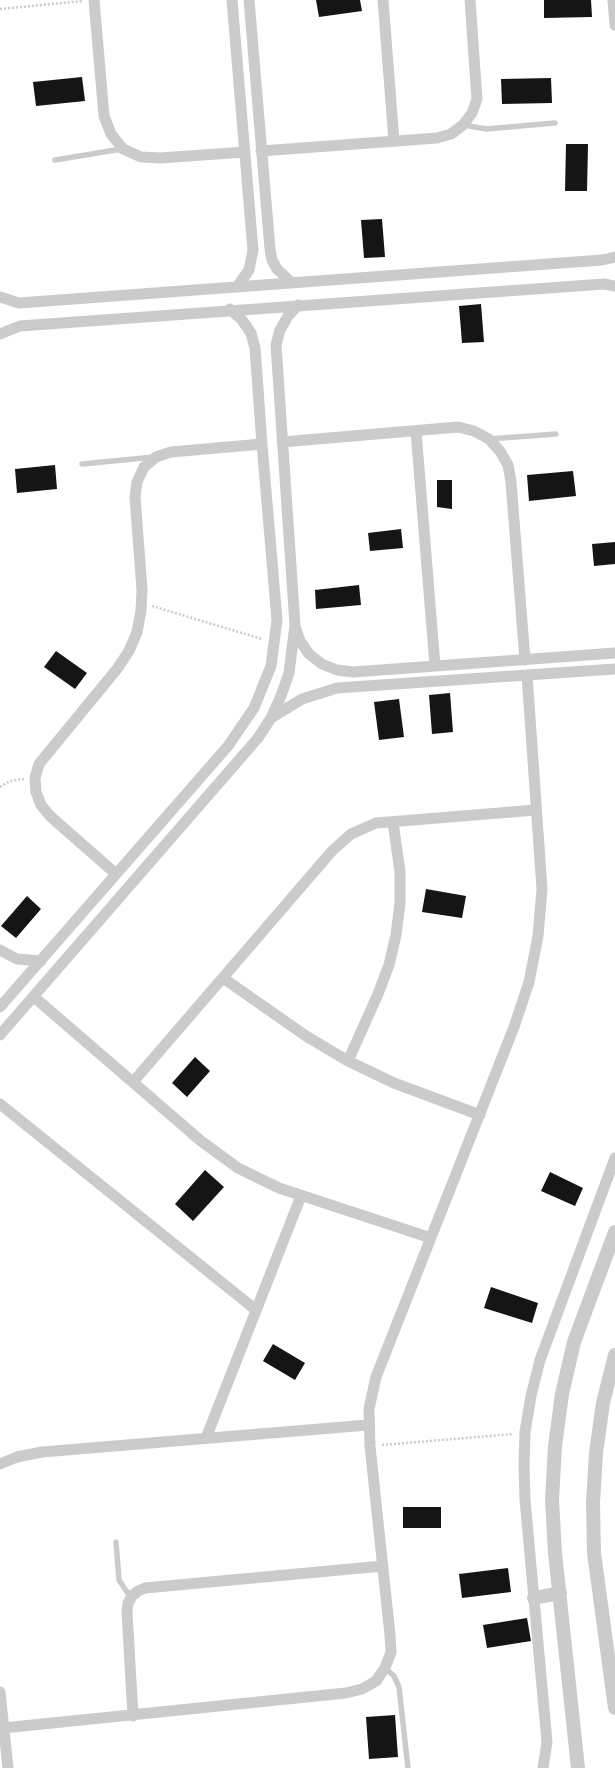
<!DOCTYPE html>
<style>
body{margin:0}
canvas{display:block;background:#fff}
</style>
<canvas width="615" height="1768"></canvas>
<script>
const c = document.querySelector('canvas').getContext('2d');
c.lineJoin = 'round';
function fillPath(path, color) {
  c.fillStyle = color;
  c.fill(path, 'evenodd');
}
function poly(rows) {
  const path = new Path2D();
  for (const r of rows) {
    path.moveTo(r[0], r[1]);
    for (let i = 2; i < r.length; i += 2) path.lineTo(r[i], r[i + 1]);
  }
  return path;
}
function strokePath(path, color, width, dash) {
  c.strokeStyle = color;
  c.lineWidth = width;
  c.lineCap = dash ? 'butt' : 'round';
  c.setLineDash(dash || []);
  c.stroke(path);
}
fillPath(poly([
 [316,0,360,0,362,11,319,17],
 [544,0,591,0,592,17,544,18],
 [82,77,85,101,36,106,33,82],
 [551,78,552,103,502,104,501,79],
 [566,144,588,144,587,191,565,191],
 [382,219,385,257,364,258,361,220],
 [481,304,484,342,462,343,459,306],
 [55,465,57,489,17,493,15,469],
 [573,471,576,496,529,501,527,475],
 [437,480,452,480,452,509,437,507],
 [401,529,403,548,370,551,368,533],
 [615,542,615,564,594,566,592,544],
 [359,585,361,605,316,609,315,590],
 [56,651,87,673,75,689,44,667],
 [450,693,453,732,432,734,429,695],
 [399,699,404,737,379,740,374,702],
 [426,889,466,896,462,918,422,912],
 [27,896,41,909,16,938,1,926],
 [195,1057,210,1071,187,1097,172,1083],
 [205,1170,224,1187,193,1221,175,1204],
 [550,1172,583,1188,575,1206,541,1191],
 [491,1287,538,1303,532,1323,484,1308],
 [273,1344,305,1363,295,1380,263,1361],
 [403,1507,441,1507,441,1528,403,1528],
 [508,1568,511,1592,462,1598,459,1574],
 [527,1618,531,1641,487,1648,483,1625],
 [395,1715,398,1757,369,1759,366,1717]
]), '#151515');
strokePath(poly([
 [0,9,83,1],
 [152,606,262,639],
 [0,787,10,781,24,779],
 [382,1445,513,1434]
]), '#cbcbcb', 2.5, [2, 2]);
strokePath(poly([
 [463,125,486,129,555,123],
 [55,160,122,149],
 [489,439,556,434],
 [82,464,154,457],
 [116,1542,119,1580,127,1592,132,1596],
 [385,1668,394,1676,399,1687,408,1768]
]), '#cbcbcb', 5.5);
strokePath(poly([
 [94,0,104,116,111,134,123,149,141,157,160,158,245,152],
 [232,0,253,250,249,270,237,287],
 [249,0,270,249,272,260,277,269,292,283],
 [383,0,394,141],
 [613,0,615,25],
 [261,151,437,138,451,134,463,125,472,113,477,99,470,0],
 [0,297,19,303,602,260,615,257],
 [0,334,20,326,604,284,615,286],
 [416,431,435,666],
 [282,442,458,427,474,431,489,439,500,451,508,465,511,482,525,660],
 [296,629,300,641,309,654,322,664,337,670,353,672,615,653],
 [271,718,302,699,337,688,615,669],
 [116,874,50,816,41,805,36,792,35,778,39,764,117,669,129,651,137,632,141,611,142,590,135,497,137,482,144,467,156,457,171,452,262,444],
 [0,950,17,959,41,961],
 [223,978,306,1036,348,1061,394,1083,480,1115],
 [34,997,201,1141,238,1168,279,1188,431,1238],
 [0,1007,228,746,254,708,271,666,277,620,262,444,255,348,251,333,242,320,230,309],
 [0,1035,258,738,271,718,281,696,289,673,295,625,276,345,280,330,288,316,298,305],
 [348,1061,378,994,389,965,396,935,400,903,400,872,393,822],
 [133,1082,332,851,351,834,376,823,536,810],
 [0,1104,256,1310],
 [206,1438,301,1196],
 [0,1464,17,1457,42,1452,368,1425],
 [0,1692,8,1768],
 [133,1716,127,1612,128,1603,132,1596,138,1591,145,1588,383,1566],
 [3,1728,346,1693,362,1689,376,1681,385,1668,391,1652,390,1635,370,1446,369,1409,376,1377,514,1027,529,982,538,936,542,889,527,675],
 [543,1768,547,1742,525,1500,524,1466,525,1432,531,1396,540,1360,615,1158]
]), '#cbcbcb', 11);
strokePath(poly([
 [615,1355,603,1403,596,1453,593,1503,594,1553,615,1708],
 [534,1598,560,1593],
 [578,1768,555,1553,552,1500,555,1446,562,1394,574,1342,615,1232]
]), '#cbcbcb', 14);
</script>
